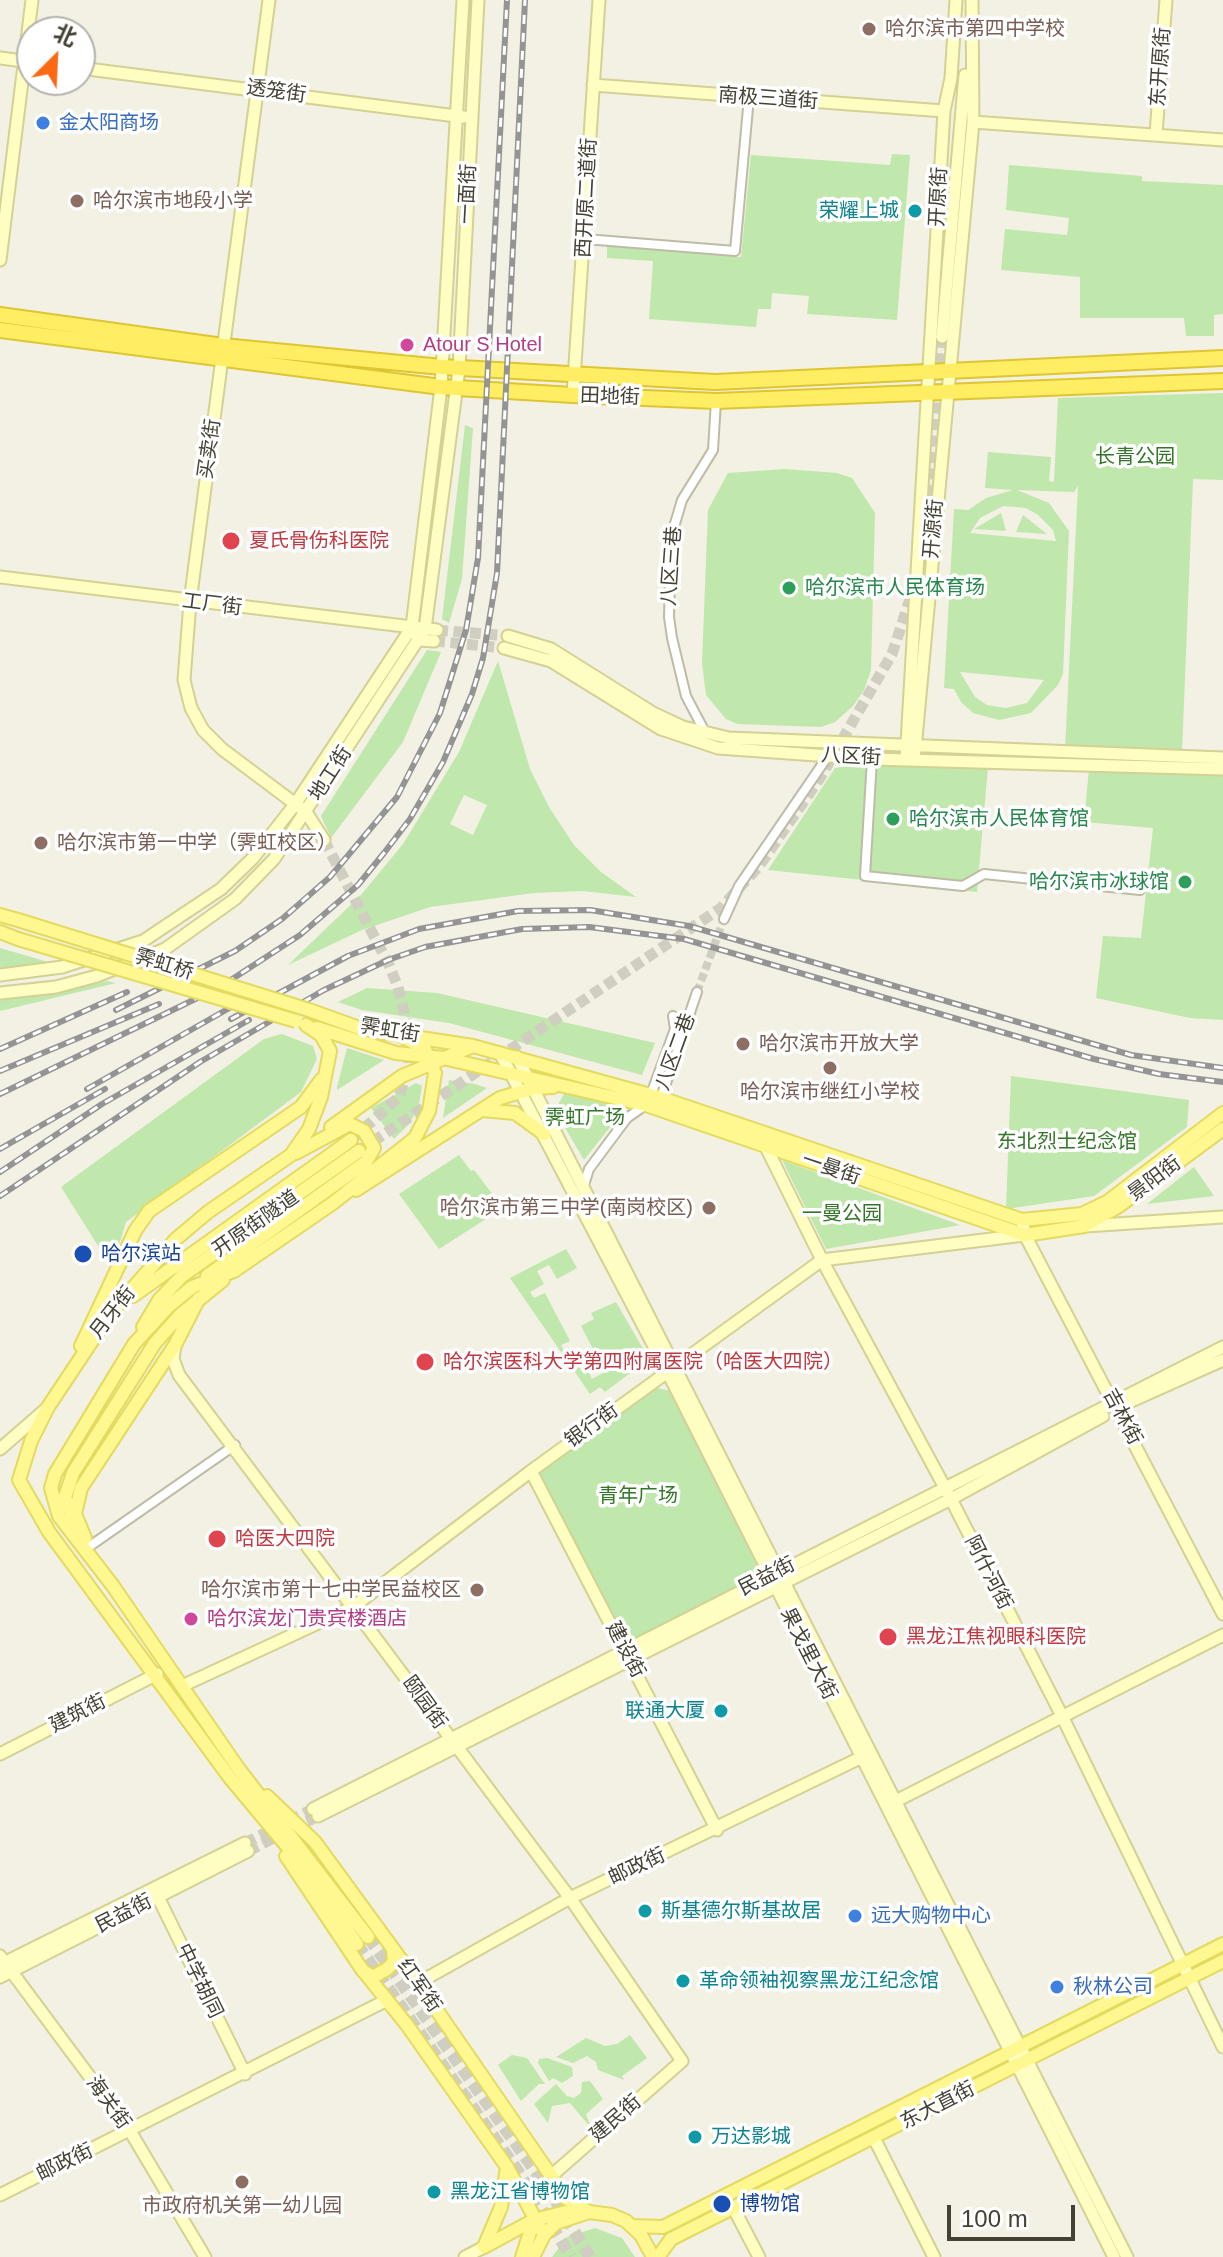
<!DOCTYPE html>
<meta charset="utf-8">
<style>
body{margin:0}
#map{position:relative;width:1223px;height:2257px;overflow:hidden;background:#f2f1e4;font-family:Arial,"Noto Sans SC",sans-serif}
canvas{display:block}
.north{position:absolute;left:16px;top:16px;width:80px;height:80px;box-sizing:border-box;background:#fff;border:2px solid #b4b3ae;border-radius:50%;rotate:24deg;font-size:22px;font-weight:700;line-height:32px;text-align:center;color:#444234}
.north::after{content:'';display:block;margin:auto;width:28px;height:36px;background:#fc6912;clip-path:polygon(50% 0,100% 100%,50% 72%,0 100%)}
.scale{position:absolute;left:947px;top:2205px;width:128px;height:36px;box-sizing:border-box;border:4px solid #444234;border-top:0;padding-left:10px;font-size:24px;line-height:28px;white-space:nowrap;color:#444234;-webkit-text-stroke:6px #fff;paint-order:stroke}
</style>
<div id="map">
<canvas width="1223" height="2257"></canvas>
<div class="north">北</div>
<div class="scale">100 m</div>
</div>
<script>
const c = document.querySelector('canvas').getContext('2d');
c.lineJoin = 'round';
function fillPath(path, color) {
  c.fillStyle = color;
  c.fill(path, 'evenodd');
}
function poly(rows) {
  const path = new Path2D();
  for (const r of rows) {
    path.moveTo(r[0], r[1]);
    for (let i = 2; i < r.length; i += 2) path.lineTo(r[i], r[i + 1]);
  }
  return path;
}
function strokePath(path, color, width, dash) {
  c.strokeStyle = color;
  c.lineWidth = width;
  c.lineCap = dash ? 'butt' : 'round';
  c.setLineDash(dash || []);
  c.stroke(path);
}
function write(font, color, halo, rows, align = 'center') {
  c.font = font + ' Arial,"Noto Sans SC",sans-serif';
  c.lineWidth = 7;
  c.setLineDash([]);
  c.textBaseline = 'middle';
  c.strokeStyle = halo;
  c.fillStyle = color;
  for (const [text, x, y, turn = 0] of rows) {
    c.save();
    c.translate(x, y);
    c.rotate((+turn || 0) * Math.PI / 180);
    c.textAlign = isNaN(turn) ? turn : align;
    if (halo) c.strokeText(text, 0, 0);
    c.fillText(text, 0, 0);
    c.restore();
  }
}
fillPath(poly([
 [892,154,910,155,897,320,807,314,809,296,772,293,771,309,758,309,756,327,649,319,653,261,607,258,607,245,741,257,751,155,890,165],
 [1009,165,1142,176,1142,181,1223,185,1223,314,1214,315,1214,336,1186,336,1184,318,1080,318,1080,277,1001,270,1005,229,1067,235,1069,218,1006,210],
 [1223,393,1223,480,1193,479,1182,752,1065,749,1078,486,1074,492,1017,490,1049,503,1069,531,1063,674,1058,685,1031,713,999,720,973,713,961,702,954,689,944,688,954,509,968,510,986,498,1013,490,985,488,988,452,1051,457,1049,481,1054,482,1058,398],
 [1003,506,1026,508,1038,515,1053,530,1056,541,970,533,980,518],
 [960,672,1044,680,1027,703,1006,708,987,705,975,697],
 [465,425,473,428,462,579,449,623,442,619],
 [785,469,837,473,852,478,875,513,871,670,864,690,853,706,835,722,821,727,737,724,726,719,706,695,702,663,708,510,728,473],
 [1001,513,1006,531,974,529],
 [1023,515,1047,534,1016,532],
 [427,650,441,652,403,742,331,838,321,816],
 [498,661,530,769,549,807,574,845,601,872,636,897,583,891,534,893,430,907,362,930,288,965,361,895,403,844,459,752],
 [464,795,487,805,473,835,450,824],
 [867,762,988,767,977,892,768,870,835,768],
 [1089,769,1223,776,1223,1020,1190,1018,1096,998,1103,936,1141,938,1153,828,1084,822],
 [0,948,48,962,0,968],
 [107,981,116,983,0,1011,0,996,48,994],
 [367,988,437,993,655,1043,642,1075,449,1023,362,1010,338,1002],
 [282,1034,313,1046,317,1059,301,1092,126,1222,112,1268,61,1187,264,1039],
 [347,1048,384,1060,337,1090,337,1087],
 [1011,1076,1189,1100,1187,1127,1094,1196,1006,1209],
 [449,1080,475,1084,487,1088,443,1118],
 [416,1083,422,1086,419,1104,410,1123,394,1139,371,1108],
 [574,1092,622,1107,622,1112,584,1160,560,1119,559,1103,564,1094],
 [459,1155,471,1171,474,1170,503,1208,439,1249,399,1194],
 [782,1160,960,1225,826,1249],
 [1194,1167,1214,1196,1147,1204],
 [566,1249,577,1268,557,1279,549,1265,537,1271,544,1284,530,1292,534,1298,545,1293,570,1341,561,1345,569,1360,580,1355,592,1379,605,1372,581,1326,594,1319,591,1313,616,1302,649,1359,605,1392,600,1387,590,1394,510,1278],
 [657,1388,672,1391,758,1568,758,1577,631,1642,622,1639,539,1471],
 [630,2035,647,2058,622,2076,624,2080,598,2070,596,2062,587,2056,573,2063,556,2057,586,2038,605,2046,617,2044],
 [512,2055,527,2058,545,2084,539,2084,521,2101,498,2065],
 [547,2058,572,2067,573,2076,562,2083,553,2078,549,2081,538,2063,539,2059],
 [590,2081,603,2099,586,2114,591,2128,570,2103,552,2106,548,2123,534,2104,556,2084,567,2096,574,2098,581,2093,582,2082],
 [595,2228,622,2238,635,2257,552,2257,567,2237]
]), '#c0e7ac');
strokePath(poly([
 [697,992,724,919]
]), '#cfcec1', 8, [8, 4]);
strokePath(poly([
 [920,561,930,506,942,337],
 [437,630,508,636],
 [434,641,504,648],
 [324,840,389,965,398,987,409,1032,409,1064,399,1097,351,1140],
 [359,1151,721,908,759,866,820,778,892,654,912,593],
 [245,1843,313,1809],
 [248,1851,318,1816]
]), '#cfcec1', 11, [11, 5.5]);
strokePath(poly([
 [368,1937,550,2192,590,2257],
 [357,1944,516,2168,571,2257]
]), '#cfcec1', 12, [12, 6]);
const street = poly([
 [585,239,735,251,749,97],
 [706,734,686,696,672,638,669,617,671,537,682,500,713,450,716,401],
 [872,759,865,876,963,886,984,874,1140,890],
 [724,919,739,886,828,756],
 [650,1097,675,1029,673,1016],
 [657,1100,661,1098,697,992],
 [584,1185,589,1169,627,1118,644,1106],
 [90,1546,235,1445]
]);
const secondary = poly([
 [269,0,190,602,184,680,191,708,203,730,222,749,306,812,324,840],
 [0,58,31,62],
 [80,68,464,117],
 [593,85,944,111],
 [973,122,1223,140],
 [1156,134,1166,0],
 [0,260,32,0],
 [942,337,965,75],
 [573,395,599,0],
 [0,577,437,630],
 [416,635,419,640,434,641],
 [508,636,551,649,653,713,683,727,729,738,1223,758],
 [504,648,551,661,661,729,718,748,872,759,1223,769],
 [906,760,944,111,951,78,956,0],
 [914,760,973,122,972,0],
 [0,975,62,967,143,941,221,889,253,858,296,803,412,627,441,387,463,0],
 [0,993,56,987,97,976,165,949,235,899,274,859,425,629,459,369,478,0],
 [500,1053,667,1371,1114,2257],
 [517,1057,1127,2257],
 [766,1147,822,1260,951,1499,1062,1716,1223,2047],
 [1022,1220,1025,1235,1223,1614],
 [1085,1226,1223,1217],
 [175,1346,173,1359,179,1375,570,1898,682,2061,550,2177],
 [1118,1407,1223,1360],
 [0,1449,45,1410],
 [531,1471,717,1830],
 [182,1686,353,1607,531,1471,822,1260,1024,1235],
 [0,1754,157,1674],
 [892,1803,1223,1635],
 [313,1809,1223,1347],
 [318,1816,951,1499,1103,1416],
 [156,1893,245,2074],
 [0,1956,130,2131,205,2257],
 [0,1965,245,1843],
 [0,1977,248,1851],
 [418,1983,570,1898,860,1758],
 [874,2138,934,2257],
 [0,2195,387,2000],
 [734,2209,759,2257],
 [465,2257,484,2247]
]);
const primary = poly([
 [0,915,18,920],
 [0,932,18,939],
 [309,1010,362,1029,473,1046,661,1098,1022,1220,1082,1214,1107,1202,1223,1113],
 [306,1025,321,1035,330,1051,321,1097,309,1129,291,1155,208,1212,176,1239,110,1314,48,1407,31,1441,19,1480,49,1532,230,1778,296,1857,357,1944],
 [317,1028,396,1053,443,1058,646,1105,1025,1235,1084,1226,1119,1206,1223,1129],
 [482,1110,515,1113,544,1134],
 [331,1127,402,1076,473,1046],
 [356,1190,500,1098,534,1088,553,1087],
 [207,1276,366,1162,374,1148,364,1131,350,1124,296,1153],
 [133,1296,351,1140],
 [143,1327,159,1300,182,1276,359,1151],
 [81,1346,135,1231,149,1211,301,1107,321,1080],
 [74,1520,65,1497,73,1473,155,1343,180,1315,223,1280],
 [85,1538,75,1514,81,1488,175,1345,199,1298],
 [267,1796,315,1842,418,1983,567,2199,589,2212],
 [286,1856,361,1968,407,2025,507,2167,544,2235],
 [368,1937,238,1768,113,1586,59,1516,51,1488,55,1474,134,1344,169,1306,192,1287,234,1271,333,1203,415,1138,429,1111,435,1073,425,1049,400,1035],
 [363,1971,373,1977,387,1969,394,1962,393,1951],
 [632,2226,663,2227,1223,1944],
 [484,2247,534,2220,574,2210],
 [484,2247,501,2207,507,2167],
 [522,2257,534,2220],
 [533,2257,544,2235,556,2223,589,2212,612,2215,626,2221,641,2235,653,2257],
 [658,2257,671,2239,1223,1961]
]);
const highway = poly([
 [0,315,223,346,442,367,715,382,1223,358],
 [0,330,441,387,573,395,716,401,1223,381]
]);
strokePath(street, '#bebba7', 12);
strokePath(secondary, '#d3d193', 15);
strokePath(primary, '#e4da60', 16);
strokePath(highway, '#dec532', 18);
strokePath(street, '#fff', 8);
strokePath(secondary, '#fffec2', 11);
strokePath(primary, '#fff891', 12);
strokePath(highway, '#ffee63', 14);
const rail = poly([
 [116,1010,235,951,282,919,330,877,397,797,440,713,466,630,478,558,507,0],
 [231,1019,348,956,419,929,518,911,590,910,689,926,1131,1055,1223,1068],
 [0,1049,127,992],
 [0,1071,159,1004],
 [87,1089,240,1002],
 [0,1094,220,987,300,935,358,885,384,853,410,819,443,762,472,694,483,658,497,573,525,0],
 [0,1149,105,1089],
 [0,1172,102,1104,249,1020],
 [0,1196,200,1062,324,990,388,960,425,947,522,929,589,927,684,939,1094,1059,1159,1074,1223,1082]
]);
strokePath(rail, '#949494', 6);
strokePath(rail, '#fff', 3, [9]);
const primaryBridge = poly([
 [18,920,309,1010],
 [18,939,296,1021]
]);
strokePath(primaryBridge, '#e4da60', 16, []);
strokePath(primaryBridge, '#fff891', 12);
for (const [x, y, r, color] of [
 [869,29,8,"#8d6e63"],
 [43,123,8,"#3f7fe0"],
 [77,201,8,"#8d6e63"],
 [915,211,8,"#0f9aa8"],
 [407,345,8,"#d1479c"],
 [231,541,10,"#e0444e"],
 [789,588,8,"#2e9e5b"],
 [893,819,8,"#2e9e5b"],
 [41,843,8,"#8d6e63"],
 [1185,882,8,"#2e9e5b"],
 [743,1044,8,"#8d6e63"],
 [830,1068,8,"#8d6e63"],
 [709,1208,8,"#8d6e63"],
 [83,1254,10,"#1a4fb4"],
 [425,1362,10,"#e0444e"],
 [217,1539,10,"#e0444e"],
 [477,1590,8,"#8d6e63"],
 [191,1619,8,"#d1479c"],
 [888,1637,10,"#e0444e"],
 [721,1711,8,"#0f9aa8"],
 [645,1911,8,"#0f9aa8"],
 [855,1916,8,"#3f7fe0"],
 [683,1981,8,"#0f9aa8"],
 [1057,1987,8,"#3f7fe0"],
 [695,2137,8,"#0f9aa8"],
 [242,2182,8,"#8d6e63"],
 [434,2192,8,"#0f9aa8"],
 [722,2204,10,"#1a4fb4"]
]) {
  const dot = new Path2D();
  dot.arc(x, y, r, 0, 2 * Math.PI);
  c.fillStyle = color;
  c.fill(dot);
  strokePath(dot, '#fff', 3);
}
write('20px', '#785e54', '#fff', [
 ["哈尔滨市第四中学校",885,29],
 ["哈尔滨市地段小学",93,201],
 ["哈尔滨市第一中学（霁虹校区）",57,843],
 ["哈尔滨市开放大学",759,1044],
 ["哈尔滨市继红小学校",830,1092,"center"],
 ["哈尔滨市第三中学(南岗校区)",693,1208,"right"],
 ["哈尔滨市第十七中学民益校区",461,1590,"right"],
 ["市政府机关第一幼儿园",242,2206,"center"]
], 'left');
write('20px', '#444234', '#fff', [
 ["东开原街",1161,67,-86],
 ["透笼街",276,92,8],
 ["南极三道街",768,99,4],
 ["一面街",468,194,-87],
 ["开原街",939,197,-87],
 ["西开原二道街",587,198,-87],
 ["田地街",610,397,2],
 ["买卖街",210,449,-82],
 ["开源街",934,529,-85],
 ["八区三巷",672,566,-86],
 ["工厂街",212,605,7],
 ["八区街",851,757,3],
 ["地工街",331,774,-57],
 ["霁虹桥",164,965,17],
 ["霁虹街",390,1031,9],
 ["八区二巷",676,1052,-70],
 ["一曼街",831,1169,19],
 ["景阳街",1155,1179,-37],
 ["开原街隧道",256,1224,-35],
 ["月牙街",113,1313,-52],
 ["吉林街",1122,1417,62],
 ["银行街",592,1426,-36],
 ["阿什河街",988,1573,63],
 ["民益街",767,1577,-27],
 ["建设街",625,1650,62],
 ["果戈里大街",808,1654,63],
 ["颐园街",424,1703,54],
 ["建筑街",78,1714,-27],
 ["邮政街",637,1867,-25],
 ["民益街",124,1914,-27],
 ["中学胡同",199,1981,64],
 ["红军街",419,1986,55],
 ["海关街",108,2103,54],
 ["东大直街",938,2106,-27],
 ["建民街",616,2119,-41],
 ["邮政街",65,2163,-26]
]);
write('20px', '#366cbe', '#fff', [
 ["金太阳商场",59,123],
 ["远大购物中心",871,1916],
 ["秋林公司",1073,1987]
], 'left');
write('20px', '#0d838f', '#fff', [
 ["荣耀上城",899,211,"right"],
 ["联通大厦",705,1711,"right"],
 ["斯基德尔斯基故居",661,1911],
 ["革命领袖视察黑龙江纪念馆",699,1981],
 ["万达影城",711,2137],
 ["黑龙江省博物馆",450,2192]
], 'left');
write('20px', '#b23c85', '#fff', [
 ["Atour S Hotel",423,345],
 ["哈尔滨龙门贵宾楼酒店",207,1619]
], 'left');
write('20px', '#347627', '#fff', [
 ["长青公园",1135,457],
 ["霁虹广场",585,1118],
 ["东北烈士纪念馆",1067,1142],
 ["一曼公园",842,1214],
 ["青年广场",638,1496]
]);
write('20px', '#be3a42', '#fff', [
 ["夏氏骨伤科医院",249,541],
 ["哈尔滨医科大学第四附属医院（哈医大四院）",443,1362],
 ["哈医大四院",235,1539],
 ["黑龙江焦视眼科医院",906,1637]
], 'left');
write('20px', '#27864d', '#fff', [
 ["哈尔滨市人民体育场",805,588],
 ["哈尔滨市人民体育馆",909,819],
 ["哈尔滨市冰球馆",1169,882,"right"]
], 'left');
write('20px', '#164399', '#fff', [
 ["哈尔滨站",101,1254],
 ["博物馆",740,2204]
], 'left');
</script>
